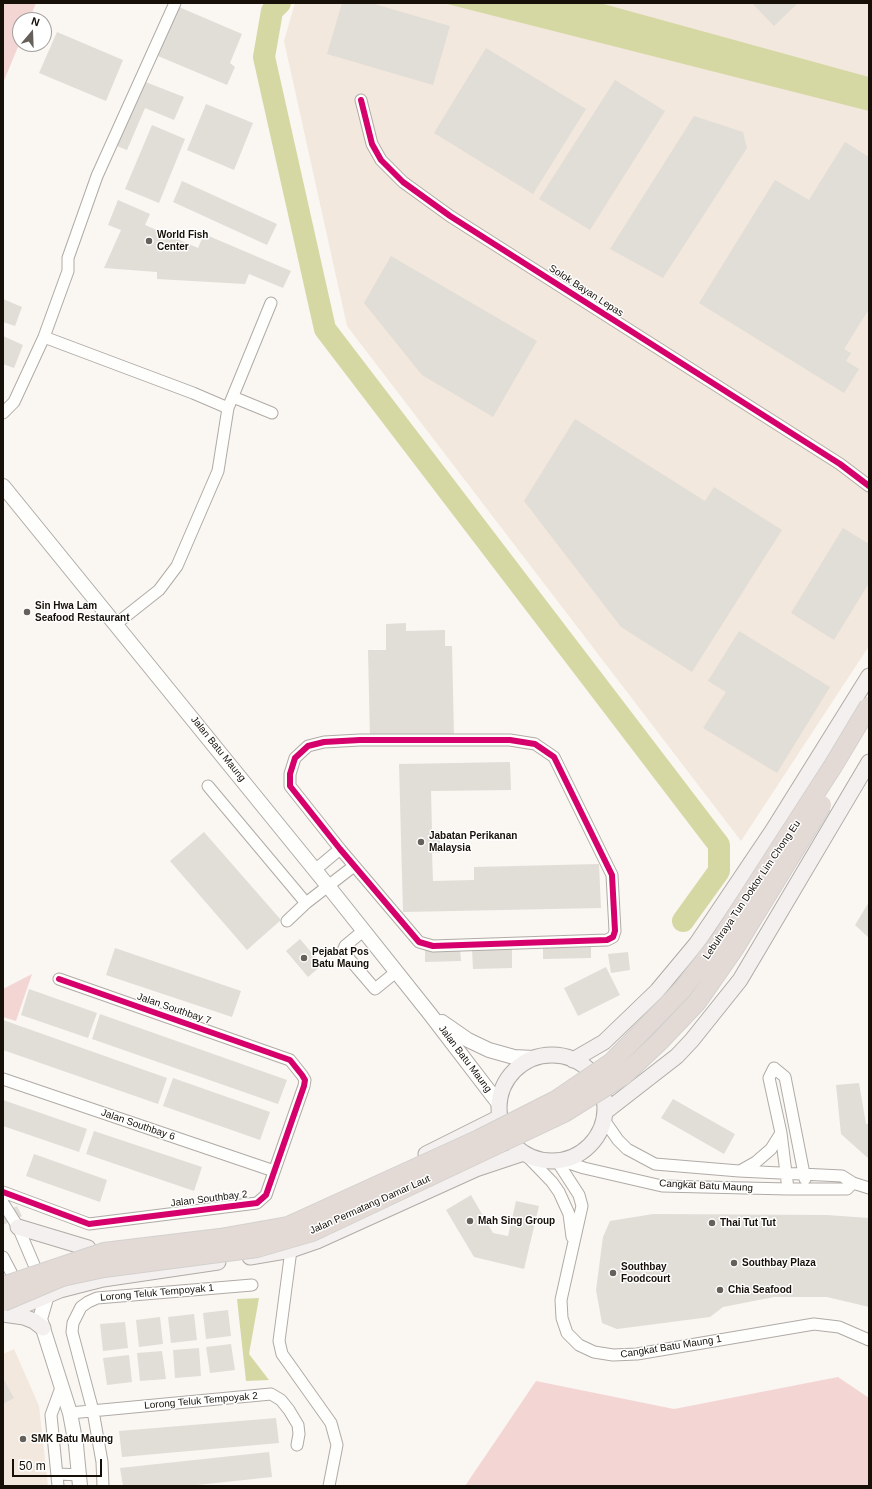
<!DOCTYPE html>
<style>
body{margin:0}
#map{position:relative;width:872px;height:1489px;overflow:hidden;background:#faf6f2;font-family:Arial,sans-serif}
canvas{display:block}
.frame{position:absolute;inset:0;border:4px solid #161009;pointer-events:none}
.north{position:absolute;left:12px;top:12px;width:40px;height:40px;box-sizing:border-box;background:#fff;border:1px solid #a29f9d;border-radius:50%;rotate:19deg;font-size:11px;font-weight:700;line-height:16px;text-align:center;color:#161009}
.north::after{content:'';display:block;margin:auto;width:14px;height:18px;background:#66605b;clip-path:polygon(50% 0,100% 100%,50% 72%,0 100%)}
.scale{position:absolute;left:12px;top:1459px;width:90px;height:18px;box-sizing:border-box;border:2px solid #161009;border-top:0;padding-left:5px;font-size:12px;line-height:14px;white-space:nowrap;color:#161009;-webkit-text-stroke:3px #fff;paint-order:stroke}
</style>
<div id="map">
<canvas width="872" height="1489"></canvas>
<div class="frame"></div>
<div class="north">N</div>
<div class="scale">50 m</div>
</div>
<script>
const c = document.querySelector('canvas').getContext('2d');
c.lineJoin = 'round';
function fillPath(path, color) {
  c.fillStyle = color;
  c.fill(path, 'evenodd');
}
function poly(rows) {
  const path = new Path2D();
  for (const r of rows) {
    if (r.length === 3) {
      path.moveTo(r[0] + r[2], r[1]);
      path.arc(r[0], r[1], r[2], 0, 2 * Math.PI);
      continue;
    }
    path.moveTo(r[0], r[1]);
    for (let i = 2; i < r.length; i += 2) path.lineTo(r[i], r[i + 1]);
  }
  return path;
}
function strokePath(path, color, width, dash) {
  c.strokeStyle = color;
  c.lineWidth = width;
  c.lineCap = dash ? 'butt' : 'round';
  c.setLineDash(dash || []);
  c.stroke(path);
}
function write(font, color, halo, rows, align = 'center') {
  c.font = font + ' Arial,sans-serif';
  c.lineWidth = 3;
  c.setLineDash([]);
  c.textBaseline = 'middle';
  c.strokeStyle = halo;
  c.fillStyle = color;
  for (const [text, x, y, turn = 0] of rows) {
    c.save();
    c.translate(x, y);
    c.rotate((+turn || 0) * Math.PI / 180);
    c.textAlign = isNaN(turn) ? turn : align;
    if (halo) c.strokeText(text, 0, 0);
    c.fillText(text, 0, 0);
    c.restore();
  }
}
fillPath(poly([
 [295,3,869,3,869,646,741,841,347,326,284,41],
 [14,1349,39,1406,48,1486,3,1486,3,1354]
]), '#f3e8de');
fillPath(poly([
 [3,3,36,3,29,20,20,20,20,42,3,83],
 [32,974,16,1021,3,1017,3,989],
 [838,1377,869,1398,869,1486,465,1486,536,1381,674,1409]
]), '#f3d6d4');
fillPath(poly([
 [443,3,600,3,869,77,869,111],
 [259,1298,249,1354,269,1380,246,1381,237,1299]
]), '#d6d8a4');
strokePath(poly([
 [280,3,272,11,264,57,325,329,719,845,719,871,683,921]
]), '#d6d8a4', 22);
fillPath(poly([
 [342,3,371,3,450,26,433,85,327,54],
 [752,3,798,3,774,26],
 [179,7,242,34,230,63,235,67,227,85,158,56],
 [57,32,123,60,106,101,39,73],
 [486,48,586,109,533,194,434,133],
 [615,80,665,111,590,230,539,199],
 [143,81,184,97,174,120,145,108,127,150,117,146],
 [206,104,253,123,234,170,187,150],
 [694,116,743,132,747,148,663,278,610,249],
 [152,125,185,139,159,203,125,189],
 [845,142,869,157,869,309,844,349,851,353,846,361,859,369,844,393,699,303,775,180,809,200],
 [182,181,277,224,267,245,173,202],
 [118,200,150,214,145,225,198,248,204,234,291,271,283,288,249,274,245,284,157,279,157,272,104,268,121,230,108,225],
 [391,256,537,341,493,417,422,375,364,303],
 [3,299,22,307,15,326,3,322],
 [3,336,23,345,14,368,3,364],
 [575,419,705,501,714,487,782,530,692,672,621,627,524,501],
 [843,528,869,544,869,583,834,640,791,613],
 [406,623,406,631,445,630,445,646,452,646,454,737,370,738,368,650,386,650,386,624],
 [739,631,830,687,777,773,703,728,726,692,708,681],
 [510,762,511,790,431,791,432,831,440,831,440,853,432,853,433,881,474,880,474,867,599,864,601,908,403,912,399,764],
 [204,832,281,920,247,950,170,861],
 [869,902,869,938,855,925],
 [300,939,322,965,308,977,286,951],
 [591,947,591,958,543,959,543,948],
 [115,948,241,991,232,1017,106,975],
 [460,948,461,961,425,962,425,949],
 [512,948,512,968,473,969,472,949],
 [628,952,630,970,611,973,608,954],
 [606,967,620,995,578,1016,564,988],
 [29,989,97,1013,88,1038,21,1015],
 [100,1014,287,1080,278,1104,92,1039],
 [3,1020,167,1078,158,1104,3,1050],
 [173,1078,270,1112,260,1140,163,1106],
 [859,1083,866,1124,869,1124,869,1159,841,1134,836,1085],
 [673,1099,735,1134,724,1154,661,1118],
 [3,1100,87,1129,79,1152,3,1126],
 [94,1131,202,1167,194,1191,86,1154],
 [34,1154,107,1180,100,1202,26,1176],
 [471,1195,493,1233,508,1236,516,1201,539,1206,524,1269,474,1257,446,1210],
 [17,1206,22,1216,3,1225,3,1213],
 [653,1214,827,1215,869,1218,869,1307,827,1297,774,1297,723,1307,710,1317,617,1329,602,1323,596,1290,603,1237,610,1221],
 [228,1310,231,1336,206,1339,203,1313],
 [194,1314,197,1340,171,1343,168,1317],
 [160,1317,163,1344,139,1347,136,1320],
 [125,1322,128,1348,103,1351,100,1324],
 [231,1344,235,1370,210,1373,206,1347],
 [199,1348,201,1376,175,1378,173,1350],
 [162,1351,166,1379,140,1381,137,1353],
 [129,1355,132,1382,107,1385,103,1358],
 [3,1378,14,1398,3,1404],
 [276,1418,279,1443,122,1457,119,1431],
 [269,1452,272,1477,188,1486,123,1486,120,1468]
]), '#e1ddd7');
const minor = poly([
 [361,100,372,144,381,160,403,182,450,216,840,464,869,486],
 [44,337,193,393,228,408],
 [233,397,272,413],
 [3,413,14,402,44,337,68,271,68,258,97,176,175,3],
 [116,624,159,590,177,566,218,471,228,408,271,303],
 [360,740,510,740,535,744,554,757,612,875,615,931,613,937,607,940,433,946,419,942,340,849,290,786,290,774,295,758,308,746,324,742,360,740],
 [208,786,306,903],
 [315,870,340,849],
 [287,921,306,903,354,866],
 [363,931,345,946,343,951,345,954,375,989,396,972],
 [3,1079,274,1171],
 [604,1120,618,1140,627,1149,655,1164,739,1171,842,1176,853,1183,869,1188],
 [524,1153,552,1182,559,1192,569,1214,572,1237],
 [560,1160,584,1168,662,1186,788,1189,847,1189,853,1183],
 [557,1161,579,1195,582,1206,561,1300,562,1318,567,1333,579,1345,594,1352,613,1355,637,1354,814,1324,839,1327,869,1340],
 [740,1171,756,1162,771,1149,781,1133],
 [788,1189,781,1133,769,1078,774,1068,785,1077,805,1179],
 [3,1192,89,1224,257,1203,266,1195,304,1086,305,1080,302,1075,290,1060,59,979],
 [3,1203,18,1227,35,1267],
 [291,1250,279,1341,282,1354,331,1423,337,1445,329,1486],
 [3,1257,13,1276],
 [70,1413,271,1394,281,1400,289,1410,298,1425,299,1434,297,1445],
 [58,1474,80,1475],
 [58,1486,51,1415,62,1385],
 [103,1486,102,1462,93,1411,72,1332,73,1323,81,1307,88,1302,97,1298,252,1285]
]);
const tertiary = poly([
 [3,486,328,886,430,1014,499,1104],
 [442,1022,468,1040,489,1050,514,1057,534,1058],
 [44,1287,47,1295,40,1319,70,1413,76,1445,80,1486]
]);
const secondary = poly([
 [552,1108,53],
 [573,1060,604,1042,657,991,697,943,773,830,869,676],
 [605,1112,677,1056,692,1040,740,980,869,762],
 [426,1154,500,1117],
 [18,1227,88,1248],
 [250,1257,291,1250,317,1241,476,1169,524,1153],
 [3,1314,60,1290,103,1279,218,1262],
 [3,1314,24,1317,34,1321,43,1328]
]);
strokePath(minor, '#b0aba6', 13);
strokePath(tertiary, '#b0aba6', 16);
strokePath(secondary, '#b0aba6', 17);
strokePath(minor, '#fefefd', 11);
strokePath(tertiary, '#fefefd', 14);
strokePath(secondary, '#f4f0ef', 15);
const trunkBridge = poly([
 [3,1286,104,1252,220,1238,288,1226,479,1139,556,1100,612,1062,682,990,720,941,833,766,869,706],
 [3,1302,62,1277,104,1268,257,1248,312,1232,564,1113,623,1076,659,1042,697,1002,734,949,822,805]
]);
strokePath(trunkBridge, '#d3d1ce', 20, []);
strokePath(trunkBridge, '#e3dad6', 18);
strokePath(poly([
 [361,100,372,144,381,160,403,182,450,216,840,464,869,486],
 [360,740,510,740,535,744,554,757,612,875,615,931,613,937,607,940,433,946,419,942,340,849,290,786,290,774,295,758,308,746,324,742,360,740],
 [3,1192,89,1224,257,1203,266,1195,304,1086,305,1080,302,1075,290,1060,59,979]
]), '#d6006c', 6);
for (const [x, y, r, color] of [
 [149,241,4,"#66605b"],
 [27,612,4,"#66605b"],
 [421,842,4,"#66605b"],
 [304,958,4,"#66605b"],
 [470,1221,4,"#66605b"],
 [712,1223,4,"#66605b"],
 [734,1263,4,"#66605b"],
 [613,1273,4,"#66605b"],
 [720,1290,4,"#66605b"],
 [23,1439,4,"#66605b"]
]) {
  const dot = new Path2D();
  dot.arc(x, y, r, 0, 2 * Math.PI);
  c.fillStyle = color;
  c.fill(dot);
  strokePath(dot, '#fff', 1.5);
}
write('bold 10px', '#161009', '#fff', [
 ["World Fish",157,235],
 ["Center",157,247],
 ["Sin Hwa Lam",35,606],
 ["Seafood Restaurant",35,618],
 ["Jabatan Perikanan",429,836],
 ["Malaysia",429,848],
 ["Pejabat Pos",312,952],
 ["Batu Maung",312,964],
 ["Mah Sing Group",478,1221],
 ["Thai Tut Tut",720,1223],
 ["Southbay Plaza",742,1263],
 ["Southbay",621,1267],
 ["Foodcourt",621,1279],
 ["Chia Seafood",728,1290],
 ["SMK Batu Maung",31,1439]
], 'left');
write('10px', '#161009', '#fff', [
 ["Solok Bayan Lepas",586,291,33],
 ["Jalan Batu Maung",218,749,51],
 ["Lebuhraya Tun Doktor Lim Chong Eu",752,890,-56],
 ["Jalan Southbay 7",174,1009,19],
 ["Jalan Batu Maung",465,1059,53],
 ["Jalan Southbay 6",138,1125,19],
 ["Cangkat Batu Maung",706,1186,3],
 ["Jalan Southbay 2",209,1199,-7],
 ["Jalan Permatang Damar Laut",370,1205,-24],
 ["Lorong Teluk Tempoyak 1",157,1293,-5],
 ["Cangkat Batu Maung 1",671,1347,-9],
 ["Lorong Teluk Tempoyak 2",201,1401,-5]
]);
</script>
